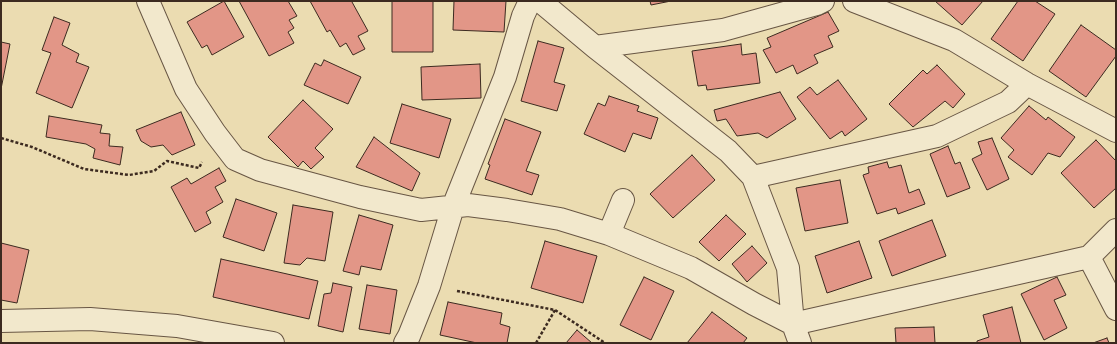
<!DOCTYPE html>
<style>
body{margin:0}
#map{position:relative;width:1117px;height:344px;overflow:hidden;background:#ebdcb1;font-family:Alegreya,serif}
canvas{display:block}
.frame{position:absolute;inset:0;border:2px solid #3c2a20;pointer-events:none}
</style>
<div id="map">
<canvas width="1117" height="344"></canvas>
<div class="frame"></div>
</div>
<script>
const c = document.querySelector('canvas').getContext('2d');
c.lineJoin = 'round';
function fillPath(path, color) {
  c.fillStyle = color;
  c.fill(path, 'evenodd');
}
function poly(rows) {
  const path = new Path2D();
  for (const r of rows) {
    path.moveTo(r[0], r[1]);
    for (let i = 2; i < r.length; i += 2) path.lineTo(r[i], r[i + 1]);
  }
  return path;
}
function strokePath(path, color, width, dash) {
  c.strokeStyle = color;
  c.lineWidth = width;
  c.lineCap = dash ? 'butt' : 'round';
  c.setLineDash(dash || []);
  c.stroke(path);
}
const building = poly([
 [224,1,244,37,212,55,207,45,202,48,187,22,224,1],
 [239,1,288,1,297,16,289,20,294,28,288,32,294,43,269,56,239,1],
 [310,1,353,1,352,2,368,31,358,36,365,49,353,55,346,43,340,47,330,30,327,32,310,1],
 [392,1,433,1,433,52,392,52,392,1],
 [454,1,506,1,504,32,453,30,454,1],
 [650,1,671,1,651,5,650,1],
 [935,1,983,1,962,25,935,1],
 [1018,1,1035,1,1055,14,1023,61,991,39,1018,1],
 [828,12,839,31,828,36,833,47,814,55,818,63,797,74,793,65,776,73,763,50,771,47,767,38,828,12],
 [54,17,70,23,62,45,79,54,76,62,89,67,72,108,36,93,51,53,42,50,54,17],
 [1081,25,1116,50,1116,56,1086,97,1049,71,1081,25],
 [538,41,564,48,554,82,565,85,557,111,521,101,538,41],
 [1,42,10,44,1,89,1,42],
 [741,44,742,55,756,53,760,83,707,90,706,85,698,86,692,51,741,44],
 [324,60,361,77,348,104,304,85,315,63,321,66,324,60],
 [480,64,481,98,422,100,421,67,480,64],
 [937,65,965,94,953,108,945,101,913,127,889,104,923,70,927,74,937,65],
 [838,80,867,119,845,136,842,131,830,139,797,97,810,87,817,95,838,80],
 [780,92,796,119,767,138,758,133,737,136,726,119,717,121,714,110,780,92],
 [609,96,639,106,637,111,658,118,651,139,633,133,625,152,584,134,598,103,605,106,609,96],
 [303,100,333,129,315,148,324,157,311,169,303,161,298,167,268,137,303,100],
 [402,104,451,119,439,158,390,143,402,104],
 [1029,106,1046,120,1048,117,1075,137,1060,157,1048,153,1032,175,1008,157,1014,150,1001,138,1029,106],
 [181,112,195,145,172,155,163,145,151,147,141,141,136,130,181,112],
 [49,116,102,125,100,133,110,134,109,146,123,147,120,165,93,158,95,149,86,144,46,137,49,116],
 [505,119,541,132,526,171,539,175,532,195,485,179,490,165,488,164,505,119],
 [374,137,420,173,412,191,356,167,374,137],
 [992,138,1009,179,987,190,972,159,982,154,978,142,992,138],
 [1096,140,1116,161,1116,188,1094,208,1061,173,1096,140],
 [948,146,955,164,960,162,970,188,947,197,930,154,948,146],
 [692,155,715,180,673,218,650,194,692,155],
 [887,162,889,168,901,165,909,193,919,189,925,204,898,214,896,208,877,214,863,175,869,173,868,167,887,162],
 [219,168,226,181,215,187,223,202,206,212,211,223,195,232,171,187,187,178,191,184,219,168],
 [840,180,848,223,805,231,796,188,840,180],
 [236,199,277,213,264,251,223,237,236,199],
 [293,205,333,212,325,261,307,258,300,265,284,263,293,205],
 [359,215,393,225,381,270,361,266,359,275,343,271,359,215],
 [726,215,746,234,719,261,699,242,726,215],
 [932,220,946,256,892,276,879,241,932,220],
 [545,241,597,256,583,303,531,288,545,241],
 [859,241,872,278,827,293,815,256,859,241],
 [1,243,29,250,17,303,1,300,1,243],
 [752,246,767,263,747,282,732,264,752,246],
 [221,259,318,281,309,319,213,297,221,259],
 [644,277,674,291,651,340,620,325,644,277],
 [1057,277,1066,295,1054,300,1067,328,1044,340,1021,294,1057,277],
 [333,283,352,287,343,332,318,326,324,294,331,293,333,283],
 [367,285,397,290,390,334,359,329,367,285],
 [448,302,502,313,500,324,510,327,507,343,477,343,440,335,448,302],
 [1012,307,1021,343,977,343,977,341,989,337,983,315,1012,307],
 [712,312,747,338,743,343,687,343,712,312],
 [934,327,935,343,896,343,895,328,934,327],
 [577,330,592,343,566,343,577,330],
 [1107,338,1109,343,1093,343,1107,338]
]);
fillPath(building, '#e29687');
strokePath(building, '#3c2a20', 1);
const minor = poly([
 [148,1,186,89,215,133,235,159,260,170,360,197,421,210,468,205,507,210,560,219,609,234,691,268,754,304,793,324,800,343],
 [540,1,595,47,728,151,753,177,788,268,793,324,1089,257,1116,230],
 [854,1,954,40,1027,84,1116,131],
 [595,47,723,30,817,4,823,1],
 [753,177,937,136,1008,102,1027,84],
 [609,234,623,200],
 [1089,257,1116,309],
 [1,321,90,319,177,326,273,343],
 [405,343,409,336,429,286,453,207,505,77,523,16,530,1]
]);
strokePath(minor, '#685644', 24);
strokePath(poly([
 [1,138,32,147,84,169,129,175,154,171,167,161,199,168,202,162],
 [457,291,555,310,605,343],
 [536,343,555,310]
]), '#3c2a20', 2.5, [3, 2]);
strokePath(minor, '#f2e8cc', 22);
</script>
